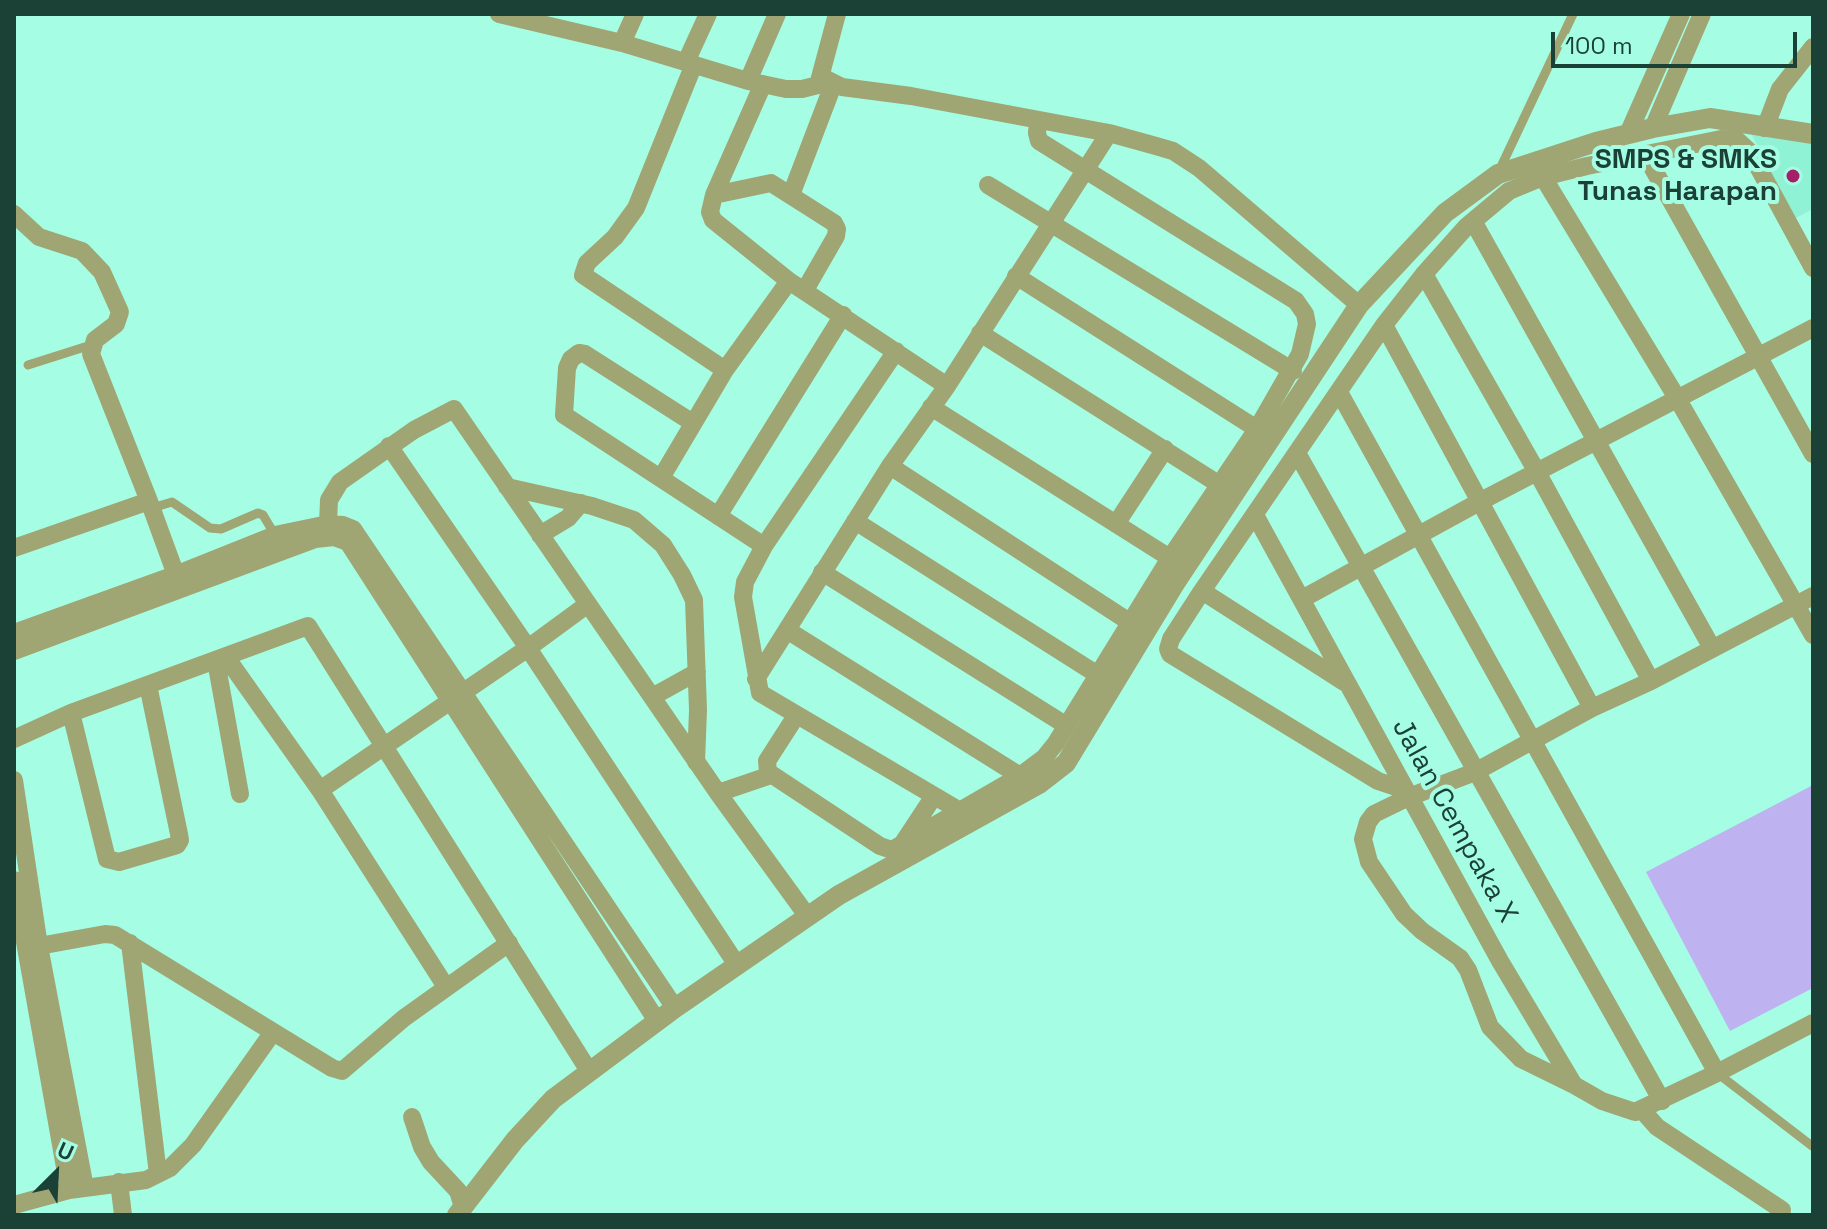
<!DOCTYPE html>
<style>
body{margin:0}
#map{position:relative;width:1827px;height:1229px;overflow:hidden;background:#a5fee3;font-family:"Space Grotesk",sans-serif}
canvas{display:block}
.frame{position:absolute;inset:0;border:16px solid #1b4036;pointer-events:none}
.north{position:absolute;left:16px;top:1133px;width:80px;height:80px;-webkit-text-stroke:6px #a5fee3;paint-order:stroke;rotate:24deg;font-size:22px;font-weight:700;line-height:32px;text-align:center;color:#1b4036}
.north::after{content:'';display:block;margin:auto;width:28px;height:36px;background:#1b4036;clip-path:polygon(50% 0,100% 100%,50% 72%,0 100%)}
.scale{position:absolute;left:1551px;top:32px;width:246px;height:36px;box-sizing:border-box;border:4px solid #1b4036;border-top:0;padding-left:10px;font-size:24px;line-height:28px;white-space:nowrap;color:#1b4036;-webkit-text-stroke:6px #a5fee3;paint-order:stroke}
</style>
<div id="map">
<canvas width="1827" height="1229"></canvas>
<div class="frame"></div>
<div class="north">U</div>
<div class="scale">100 m</div>
</div>
<script>
const c = document.querySelector('canvas').getContext('2d');
c.lineJoin = 'round';
function fillPath(path, color) {
  c.fillStyle = color;
  c.fill(path, 'evenodd');
}
function poly(rows) {
  const path = new Path2D();
  for (const r of rows) {
    path.moveTo(r[0], r[1]);
    for (let i = 2; i < r.length; i += 2) path.lineTo(r[i], r[i + 1]);
  }
  return path;
}
function strokePath(path, color, width, dash) {
  c.strokeStyle = color;
  c.lineWidth = width;
  c.lineCap = dash ? 'butt' : 'round';
  c.setLineDash(dash || []);
  c.stroke(path);
}
function write(font, color, halo, rows, align = 'center') {
  c.font = font + ' "Space Grotesk",sans-serif';
  c.lineWidth = 8;
  c.setLineDash([]);
  c.textBaseline = 'middle';
  c.strokeStyle = halo;
  c.fillStyle = color;
  for (const [text, x, y, turn = 0] of rows) {
    c.save();
    c.translate(x, y);
    c.rotate((+turn || 0) * Math.PI / 180);
    c.textAlign = isNaN(turn) ? turn : align;
    if (halo) c.strokeText(text, 0, 0);
    c.fillText(text, 0, 0);
    c.restore();
  }
}
fillPath(poly([
 [1751,133,1813,143,1813,209,1794,219]
]), '#90f2d5');
fillPath(poly([
 [1813,785,1813,988,1730,1031,1646,872]
]), '#beb2f1');
strokePath(poly([
 [1499,171,1573,14],
 [28,365,91,345],
 [152,508,172,502,210,528,221,529,258,513,263,515,275,535],
 [1717,1073,1812,1146]
]), '#a0a574', 9);
strokePath(poly([
 [499,14,622,43,748,81,786,89,802,89,818,85,826,79,842,87,911,96,1109,133,1156,146,1173,151,1199,168,1359,305],
 [622,43,635,14],
 [686,62,708,14],
 [694,64,636,208,615,237,587,263,583,275,725,370],
 [748,81,777,14],
 [818,85,837,14],
 [1653,128,1702,14],
 [1765,128,1780,89,1813,47],
 [1628,134,1681,14],
 [1646,156,1813,454],
 [1543,177,1677,398,1813,635],
 [988,185,1293,371],
 [714,195,763,84],
 [791,195,833,85],
 [14,214,39,237,82,251,102,272,120,312,116,324,95,340,91,354,149,501,180,586],
 [1473,221,1712,648],
 [1424,274,1537,472,1651,681],
 [1016,276,1257,429],
 [789,281,713,220,710,212,714,195,771,183,834,223,837,229,836,236,805,290],
 [1384,325,1592,708],
 [980,333,1220,485],
 [931,407,1170,558],
 [693,423,585,354,579,353,571,359,567,368,564,415,764,546,745,582,743,597,760,693,960,811],
 [389,446,528,648,737,965],
 [1297,453,1662,1101],
 [890,466,1131,623],
 [661,478,725,370,789,281,947,386],
 [507,487,592,506,634,520,663,545,682,575,694,600,698,710,696,762],
 [1255,515,1500,961,1574,1085,1602,1101,1635,1112,1717,1073,1339,392],
 [718,516,843,315],
 [855,521,1098,675],
 [328,524,329,500,340,482,414,430,454,409,718,793,808,917],
 [1116,524,1165,449],
 [540,535,568,518,581,503],
 [764,546,896,351],
 [14,548,149,501],
 [822,572,1067,726],
 [1202,591,1344,682],
 [1302,599,1481,501,1813,328],
 [787,630,1020,776],
 [14,633,175,575,275,535,328,524,343,525,353,529,675,1008],
 [14,651,315,539,334,537,348,542,657,1021],
 [226,657,320,790,446,987],
 [216,661,240,794],
 [756,679,890,466,947,386,1109,133],
 [652,697,697,672],
 [71,713,107,859,119,862,177,845,180,840,179,834,148,685],
 [796,716,767,761,768,772,880,846,892,850,1020,776,1044,758,1056,743,1170,558,1257,429,1300,354,1307,324,1305,314,1296,301,1039,141,1037,133,1038,120],
 [14,739,71,713,308,626,589,1071],
 [14,780,39,946,85,1188],
 [320,790,528,648,588,604],
 [1405,790,1378,781,1170,654,1168,649,1171,639,1202,591,1384,325,1424,274,1466,227,1509,191,1543,177,1587,166,1721,139,1737,140,1750,152,1813,268],
 [718,793,771,775],
 [903,843,934,796],
 [14,880,69,1190],
 [130,943,158,1174],
 [39,946,105,934,115,935,332,1068,342,1071,404,1018,509,943],
 [1717,1073,1813,1023],
 [1574,1085,1521,1059,1490,1027,1468,970,1460,958,1422,931,1404,914,1369,862,1363,839,1368,822,1374,814,1409,797,1475,772,1592,708,1651,681,1813,596],
 [1642,1110,1657,1127,1782,1210],
 [412,1117,422,1147,431,1162,458,1191,463,1207],
 [119,1182,123,1215],
 [14,1205,69,1190,146,1180,170,1168,193,1145,273,1032]
]), '#a0a574', 18);
strokePath(poly([
 [457,1215,515,1140,553,1099,675,1008,839,895,1039,784,1066,763,1174,585,1359,305,1445,213,1498,174,1596,142,1653,128,1710,118,1813,134]
]), '#a0a574', 20);
for (const [x, y, r, color] of [
 [1793,176,8,"#a51e68"]
]) {
  const dot = new Path2D();
  dot.arc(x, y, r, 0, 2 * Math.PI);
  c.fillStyle = color;
  c.fill(dot);
  strokePath(dot, '#a5fee3', 3);
}
write('bold 28px', '#1b4036', '#a5fee3', [
 ["SMPS & SMKS",1777,160],
 ["Tunas Harapan",1777,192]
], 'right');
write('28px', '#1b4036', '#a5fee3', [
 ["Jalan Cempaka X",1454,821,61]
]);
</script>
